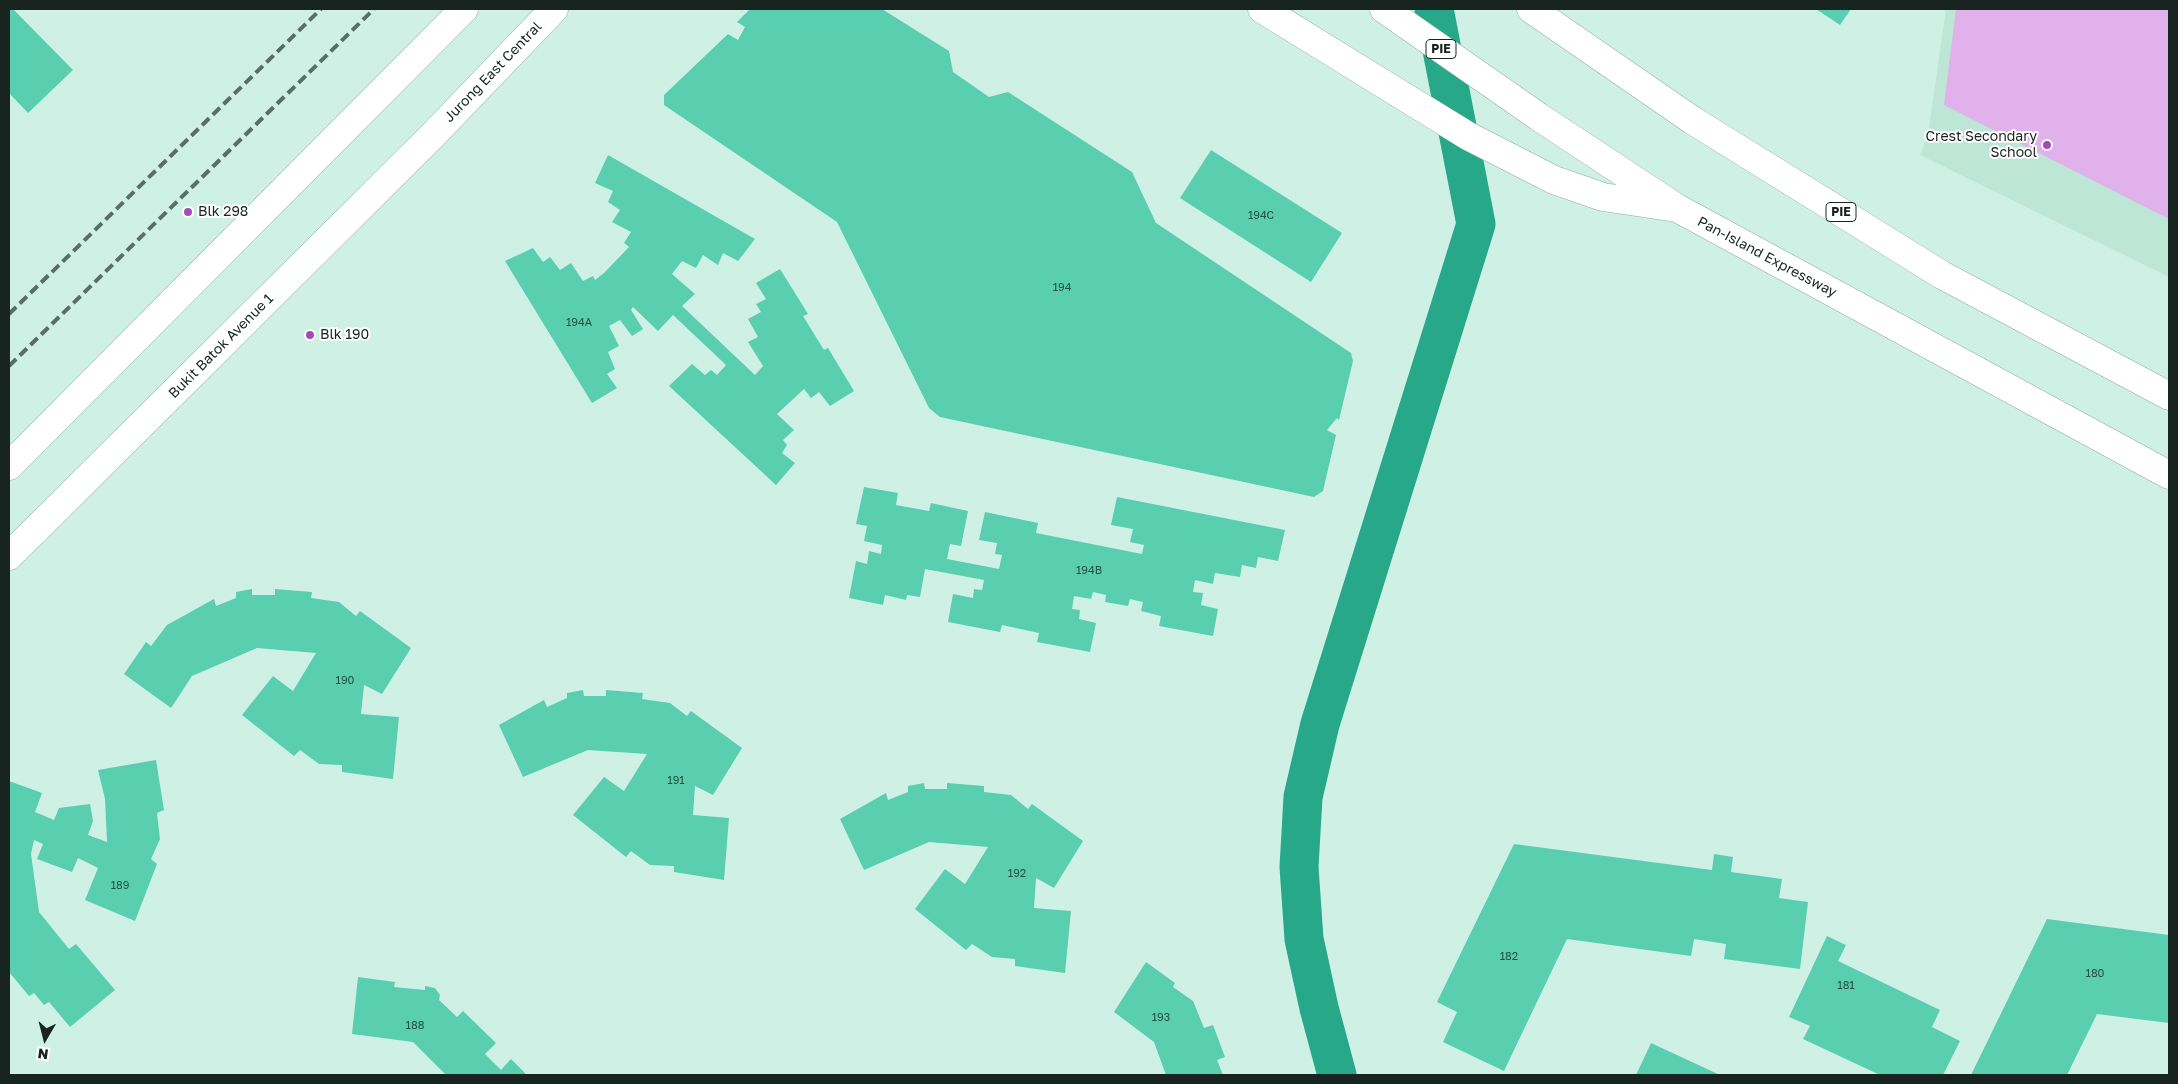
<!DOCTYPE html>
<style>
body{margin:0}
#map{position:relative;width:2178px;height:1084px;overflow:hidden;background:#cff1e5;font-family:"Golos Text",sans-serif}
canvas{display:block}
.frame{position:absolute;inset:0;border:10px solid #182420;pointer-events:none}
.north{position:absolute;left:20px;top:1014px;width:50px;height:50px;-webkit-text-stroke:4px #fff;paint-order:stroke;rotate:188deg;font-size:14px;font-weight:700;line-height:20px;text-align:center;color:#182420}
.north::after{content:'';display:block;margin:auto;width:18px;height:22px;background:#182420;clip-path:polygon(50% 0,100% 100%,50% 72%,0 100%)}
</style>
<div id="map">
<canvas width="2178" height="1084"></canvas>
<div class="frame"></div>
<div class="north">N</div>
</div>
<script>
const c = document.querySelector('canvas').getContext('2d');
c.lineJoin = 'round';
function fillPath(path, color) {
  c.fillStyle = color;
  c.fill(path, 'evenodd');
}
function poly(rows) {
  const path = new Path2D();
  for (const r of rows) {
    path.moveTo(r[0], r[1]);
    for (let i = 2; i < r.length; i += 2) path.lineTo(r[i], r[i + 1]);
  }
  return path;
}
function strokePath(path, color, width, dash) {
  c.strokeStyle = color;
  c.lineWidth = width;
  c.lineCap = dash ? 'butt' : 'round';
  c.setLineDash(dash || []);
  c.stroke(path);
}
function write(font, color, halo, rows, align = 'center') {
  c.font = font + ' "Golos Text",sans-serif';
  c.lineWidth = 4;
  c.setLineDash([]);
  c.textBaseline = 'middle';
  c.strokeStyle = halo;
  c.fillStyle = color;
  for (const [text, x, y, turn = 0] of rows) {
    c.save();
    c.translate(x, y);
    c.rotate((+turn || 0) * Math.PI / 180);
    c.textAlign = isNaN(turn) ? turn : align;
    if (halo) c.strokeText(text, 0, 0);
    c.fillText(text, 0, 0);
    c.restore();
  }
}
fillPath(poly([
 [1946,9,2169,9,2169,277,1920,155,1928,135]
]), '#bde6d7');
fillPath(poly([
 [1956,9,2169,9,2169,219,1944,105]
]), '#e1b1eb');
strokePath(poly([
 [1337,1075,1319,1008,1304,939,1299,867,1303,797,1320,724,1476,224,1434,9]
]), '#26a889', 39);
fillPath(poly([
 [9,9,13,9,73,70,28,113,9,93],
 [750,9,882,9,949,51,953,72,989,97,1008,92,1132,172,1156,223,1351,353,1353,361,1339,420,1337,418,1327,430,1336,435,1323,491,1314,497,940,417,929,408,837,222,664,105,664,95,728,34,738,40,745,27,737,22],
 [1816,9,1851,9,1840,25],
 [1211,150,1342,233,1311,282,1180,198],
 [608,155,755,239,738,261,723,253,718,265,703,255,696,268,682,261,672,274,695,294,682,306,755,375,763,366,748,342,758,337,748,319,761,312,756,304,766,299,756,283,780,269,808,314,803,316,824,350,828,348,854,391,830,406,819,392,811,398,804,389,777,414,794,430,783,440,787,445,782,453,795,463,776,485,669,386,692,364,705,375,711,370,717,375,726,365,673,315,658,331,633,307,631,310,643,329,632,336,620,320,609,326,619,346,608,352,615,369,607,374,617,388,592,403,505,261,533,248,543,262,550,257,560,270,571,263,583,281,593,276,595,280,604,273,629,247,624,243,631,232,612,222,620,210,608,202,613,191,595,183],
 [864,487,898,493,896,505,929,511,931,503,968,511,961,546,950,544,947,559,999,569,1002,555,995,554,997,543,979,540,985,512,1038,523,1036,533,1142,554,1144,545,1130,542,1133,529,1111,525,1117,497,1285,530,1278,561,1258,557,1256,568,1242,565,1240,577,1215,573,1213,584,1195,580,1193,592,1203,593,1201,605,1218,609,1213,636,1159,626,1161,616,1141,611,1143,602,1130,599,1128,606,1105,602,1106,595,1093,592,1091,599,1074,596,1072,609,1080,610,1079,619,1096,623,1090,652,1037,642,1039,633,1002,625,1000,632,948,622,953,594,973,598,974,589,982,590,984,580,925,569,920,597,907,595,906,600,885,595,883,605,849,598,856,561,867,564,869,551,881,554,882,545,864,541,867,526,856,524],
 [252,589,252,595,275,595,275,589,312,592,311,598,339,602,356,616,360,611,411,648,382,694,364,685,361,714,399,717,393,779,342,772,342,765,319,764,300,750,294,756,242,715,273,676,293,691,316,653,257,648,192,676,171,708,124,674,146,642,151,646,167,625,214,599,216,606,236,598,236,592],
 [583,690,584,696,606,696,606,690,643,693,642,699,670,703,687,716,691,711,742,748,713,795,695,786,693,815,729,818,724,880,674,872,674,866,650,865,631,851,626,857,573,815,604,777,624,791,647,754,588,750,523,777,499,725,544,700,547,707,567,698,567,693],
 [156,760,164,810,157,813,160,839,151,859,157,864,135,921,85,900,98,868,78,858,72,872,37,859,43,844,34,840,31,854,39,912,69,949,76,944,115,990,70,1027,49,1002,44,1005,34,993,29,996,9,972,9,781,42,793,35,812,54,820,59,808,90,804,93,821,88,835,107,842,105,799,98,770],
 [924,783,925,789,947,789,947,783,984,786,984,792,1011,795,1028,809,1032,804,1083,841,1054,888,1036,878,1034,908,1071,911,1065,973,1015,966,1015,959,992,957,972,944,966,950,915,909,945,869,965,884,988,847,929,842,864,870,840,819,886,793,888,800,908,792,908,786],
 [1514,844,1712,870,1714,854,1733,857,1731,872,1782,879,1779,898,1808,902,1800,969,1724,959,1726,944,1694,939,1691,956,1567,939,1504,1071,1443,1042,1457,1012,1437,1002],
 [2047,919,2169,935,2169,1023,2097,1014,2067,1075,1971,1075],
 [1827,936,1846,945,1838,961,1940,1010,1932,1027,1960,1041,1943,1075,1880,1075,1803,1039,1810,1026,1789,1017],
 [1146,962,1175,983,1173,987,1193,1001,1204,1028,1213,1025,1225,1057,1217,1060,1223,1075,1166,1075,1154,1042,1114,1012],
 [358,977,395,982,394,987,425,990,425,986,435,988,440,995,439,1000,457,1017,463,1011,496,1043,485,1054,501,1070,511,1059,527,1075,446,1075,413,1042,352,1034],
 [1651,1043,1720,1075,1636,1075]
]), '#59cfaf');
const secondary = poly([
 [9,466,464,9],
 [9,556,433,135,554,9]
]);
const highway = poly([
 [1262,9,1468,136,1554,180,1603,197,1670,207],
 [1384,9,1539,117,1677,208,2169,475],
 [1531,9,1692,120,1942,275,2169,396]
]);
strokePath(secondary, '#8eaea3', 29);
strokePath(highway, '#8eaea3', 29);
strokePath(secondary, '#fff', 28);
strokePath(highway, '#fff', 28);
strokePath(poly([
 [9,314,321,9],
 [9,366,374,9]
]), '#5a6e67', 4, [10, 5]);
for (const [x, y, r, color] of [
 [2047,145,5,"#a54bb7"],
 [188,212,5,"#a54bb7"],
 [310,335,5,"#a54bb7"]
]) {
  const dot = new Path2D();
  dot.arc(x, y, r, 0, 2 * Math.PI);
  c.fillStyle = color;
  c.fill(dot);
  strokePath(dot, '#fff', 2);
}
write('11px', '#284f44', null, [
 ["194C",1261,216],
 ["194",1062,288],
 ["194A",579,323],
 ["194B",1089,571],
 ["190",345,681],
 ["191",676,781],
 ["192",1017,874],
 ["189",120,886],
 ["182",1509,957],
 ["180",2095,974],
 ["181",1846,986],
 ["193",1161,1018],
 ["188",415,1026]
]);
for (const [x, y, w] of [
 [1441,49,30],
 [1841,212,30]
]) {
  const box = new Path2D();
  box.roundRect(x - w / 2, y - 9.5, w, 19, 4);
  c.fillStyle = '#fff';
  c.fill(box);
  strokePath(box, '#182420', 1);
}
write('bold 12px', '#182420', null, [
 ["PIE",1441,49],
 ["PIE",1841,212]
]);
write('14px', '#182420', '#fff', [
 ["Jurong East Central",493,72,-46],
 ["Pan-Island Expressway",1767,257,28],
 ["Bukit Batok Avenue 1",221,346,-45]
]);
write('14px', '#182420', '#fff', [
 ["Crest Secondary",2037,137,"right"],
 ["School",2037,153,"right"],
 ["Blk 298",198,212],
 ["Blk 190",320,335]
], 'left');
</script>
